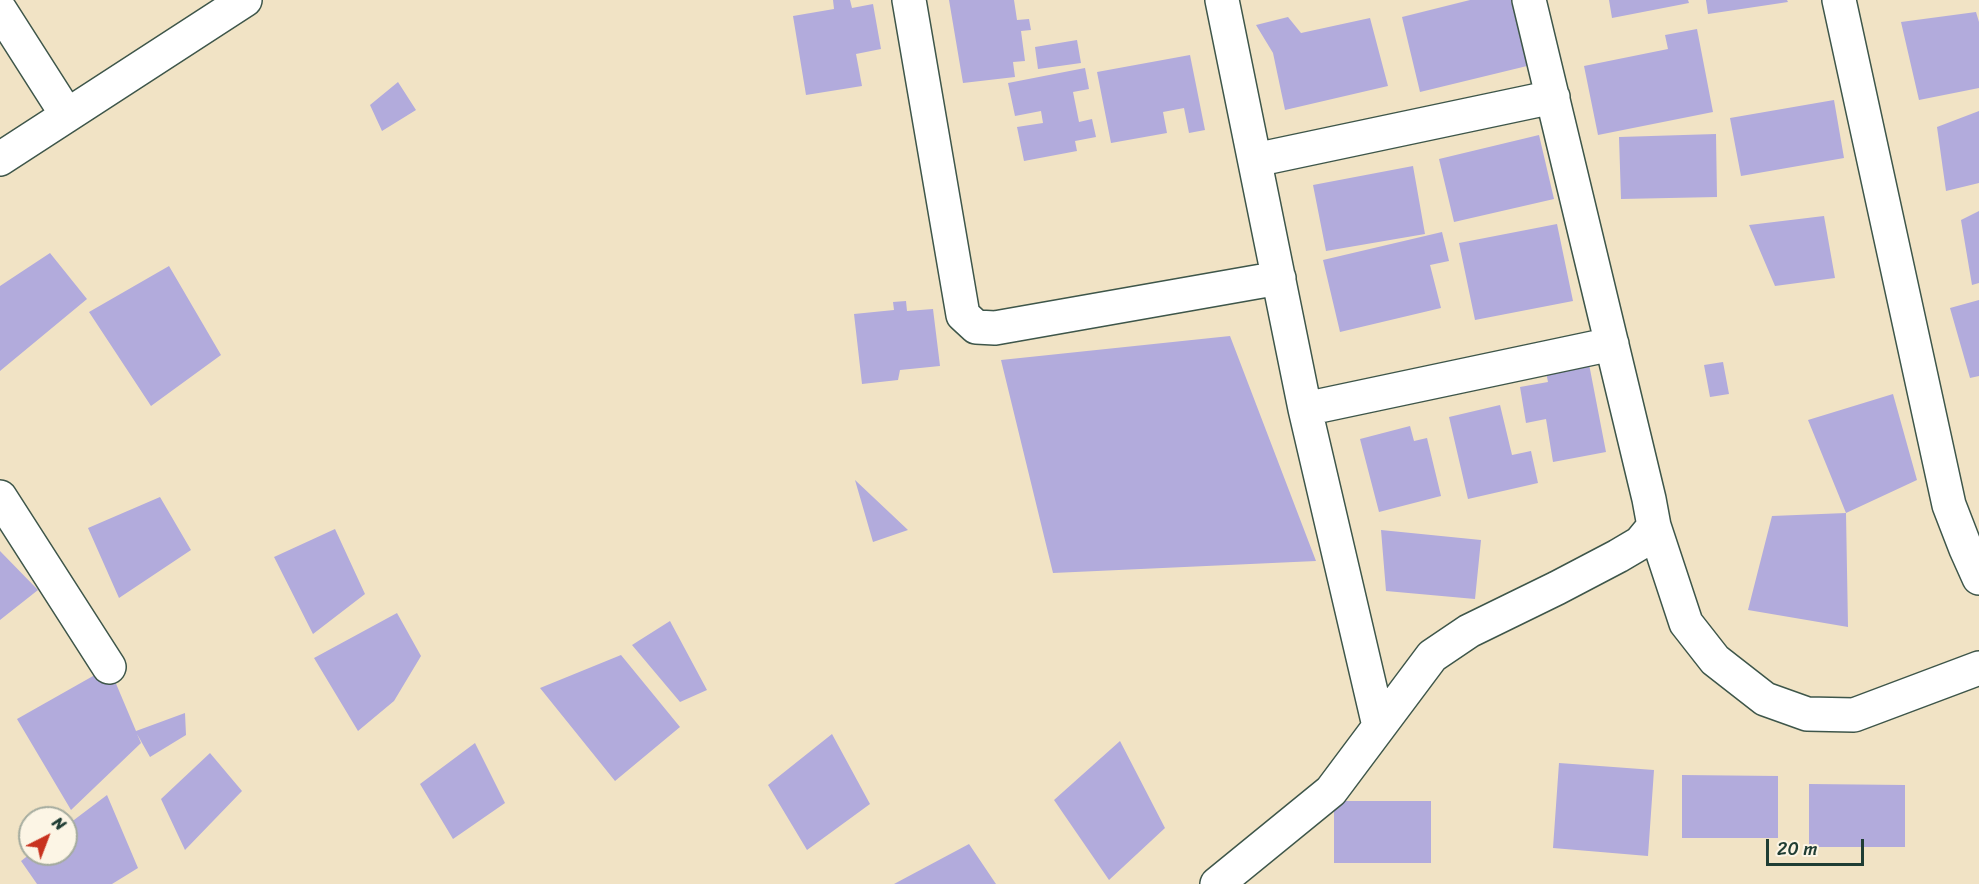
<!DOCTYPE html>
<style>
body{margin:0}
#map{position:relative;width:1979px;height:884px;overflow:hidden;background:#f1e3c5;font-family:Sriracha,sans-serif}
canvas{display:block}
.north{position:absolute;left:18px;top:806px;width:60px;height:60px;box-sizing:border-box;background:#fcf5e5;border:2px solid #a4ab9e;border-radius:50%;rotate:42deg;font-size:16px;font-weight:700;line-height:24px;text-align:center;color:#1f3d34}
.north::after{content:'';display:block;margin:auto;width:21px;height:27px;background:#c8321e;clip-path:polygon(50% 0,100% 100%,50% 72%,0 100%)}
.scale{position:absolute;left:1766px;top:839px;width:98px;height:27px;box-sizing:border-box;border:3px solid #1f3d34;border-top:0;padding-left:8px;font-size:18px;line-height:21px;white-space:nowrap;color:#1f3d34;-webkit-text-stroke:4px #fcf5e5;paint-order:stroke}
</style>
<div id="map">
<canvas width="1979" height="884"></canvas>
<div class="north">N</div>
<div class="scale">20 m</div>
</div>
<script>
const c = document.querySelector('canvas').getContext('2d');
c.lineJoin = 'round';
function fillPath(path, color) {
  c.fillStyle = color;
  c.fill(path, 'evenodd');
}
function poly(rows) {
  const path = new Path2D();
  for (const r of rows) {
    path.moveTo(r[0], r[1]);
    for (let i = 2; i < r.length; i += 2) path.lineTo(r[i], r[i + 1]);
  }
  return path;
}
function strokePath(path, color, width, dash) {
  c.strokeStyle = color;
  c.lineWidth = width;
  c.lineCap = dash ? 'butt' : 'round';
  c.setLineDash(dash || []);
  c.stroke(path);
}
fillPath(poly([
 [833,0,850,0,852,8,873,4,881,49,856,54,862,86,806,95,793,16,834,9],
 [949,0,1014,0,1017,20,1029,19,1031,30,1021,31,1025,61,1013,62,1015,77,963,83],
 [1470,0,1511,0,1527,66,1420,92,1402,17],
 [1609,0,1688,0,1689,3,1612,18],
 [1706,0,1787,0,1788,2,1708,14],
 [1976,12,1979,22,1979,88,1919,100,1901,22],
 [1288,17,1301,33,1370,18,1388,86,1285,110,1273,53,1256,25],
 [1697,29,1713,112,1598,135,1584,66,1668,49,1665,35],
 [1077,40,1081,63,1038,69,1035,47],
 [1190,55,1205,130,1189,133,1184,108,1163,112,1167,133,1111,143,1097,72],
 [1085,68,1089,89,1073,92,1079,122,1092,119,1096,137,1075,141,1077,151,1024,161,1017,127,1043,123,1041,111,1015,116,1008,83],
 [398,82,416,110,382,131,370,105],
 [1834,100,1844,158,1741,176,1730,118],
 [1979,111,1979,183,1946,191,1937,127],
 [1716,134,1717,197,1621,199,1619,137],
 [1539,135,1554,199,1454,222,1439,159],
 [1413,166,1425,234,1326,251,1313,185],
 [1979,211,1979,283,1972,285,1961,220],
 [1824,216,1835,278,1775,286,1749,225],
 [1557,224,1573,301,1475,320,1459,243],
 [1442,232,1449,261,1430,265,1441,308,1340,332,1323,260],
 [50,253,87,299,0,371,0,286],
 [169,266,221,355,151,406,89,312],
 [1979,300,1979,376,1970,378,1950,308],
 [906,301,907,311,933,309,940,366,900,370,898,380,862,384,854,314,894,310,893,302],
 [1230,336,1316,561,1053,573,1001,360],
 [1723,362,1729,394,1710,397,1704,365],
 [1589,364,1606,452,1553,462,1546,419,1526,423,1520,387,1548,382,1546,372],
 [1893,394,1917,480,1846,513,1808,420],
 [1500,405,1512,455,1531,451,1538,483,1468,499,1449,417],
 [1410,426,1414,441,1427,438,1441,496,1379,512,1360,439],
 [855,480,908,530,873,542],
 [160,497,191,550,119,598,88,528],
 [1846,513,1848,627,1748,610,1772,516],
 [335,529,365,594,313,634,274,557],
 [1381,530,1481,540,1475,599,1386,591],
 [0,551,38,590,0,620],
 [397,613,421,656,394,701,358,731,314,658],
 [670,621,707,690,680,702,632,645],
 [621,655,680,727,615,781,540,688],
 [109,667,136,731,185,713,186,735,150,757,137,734,141,743,71,810,17,719],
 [832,734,870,804,807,850,768,785],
 [1120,741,1165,828,1109,880,1054,800],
 [475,743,505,803,453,839,420,784],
 [210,753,242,791,185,850,161,799],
 [1559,763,1654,770,1648,856,1553,848],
 [1682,775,1778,776,1778,838,1682,838],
 [1809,784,1905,785,1905,847,1809,847],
 [107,795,138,868,112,884,37,884,21,861,30,854,66,854,66,826],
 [1334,801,1431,801,1431,863,1334,863],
 [969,844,996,884,894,884]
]), '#b2abdc');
const street = poly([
 [909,0,963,315,976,327,995,328,1279,278],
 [1222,0,1305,409,1379,726],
 [1529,0,1649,499,1654,526,1686,623,1715,660,1765,699,1807,714,1854,715,1979,668],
 [1839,0,1949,505,1966,549,1979,578],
 [0,10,67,115],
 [0,159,245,0],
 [1255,160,1553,97],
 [1305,409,1612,344],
 [0,497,109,667],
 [1217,884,1331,791,1432,656,1469,631,1557,588,1618,556,1640,543,1654,526]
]);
strokePath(street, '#3e564a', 36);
strokePath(street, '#fff', 33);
</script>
